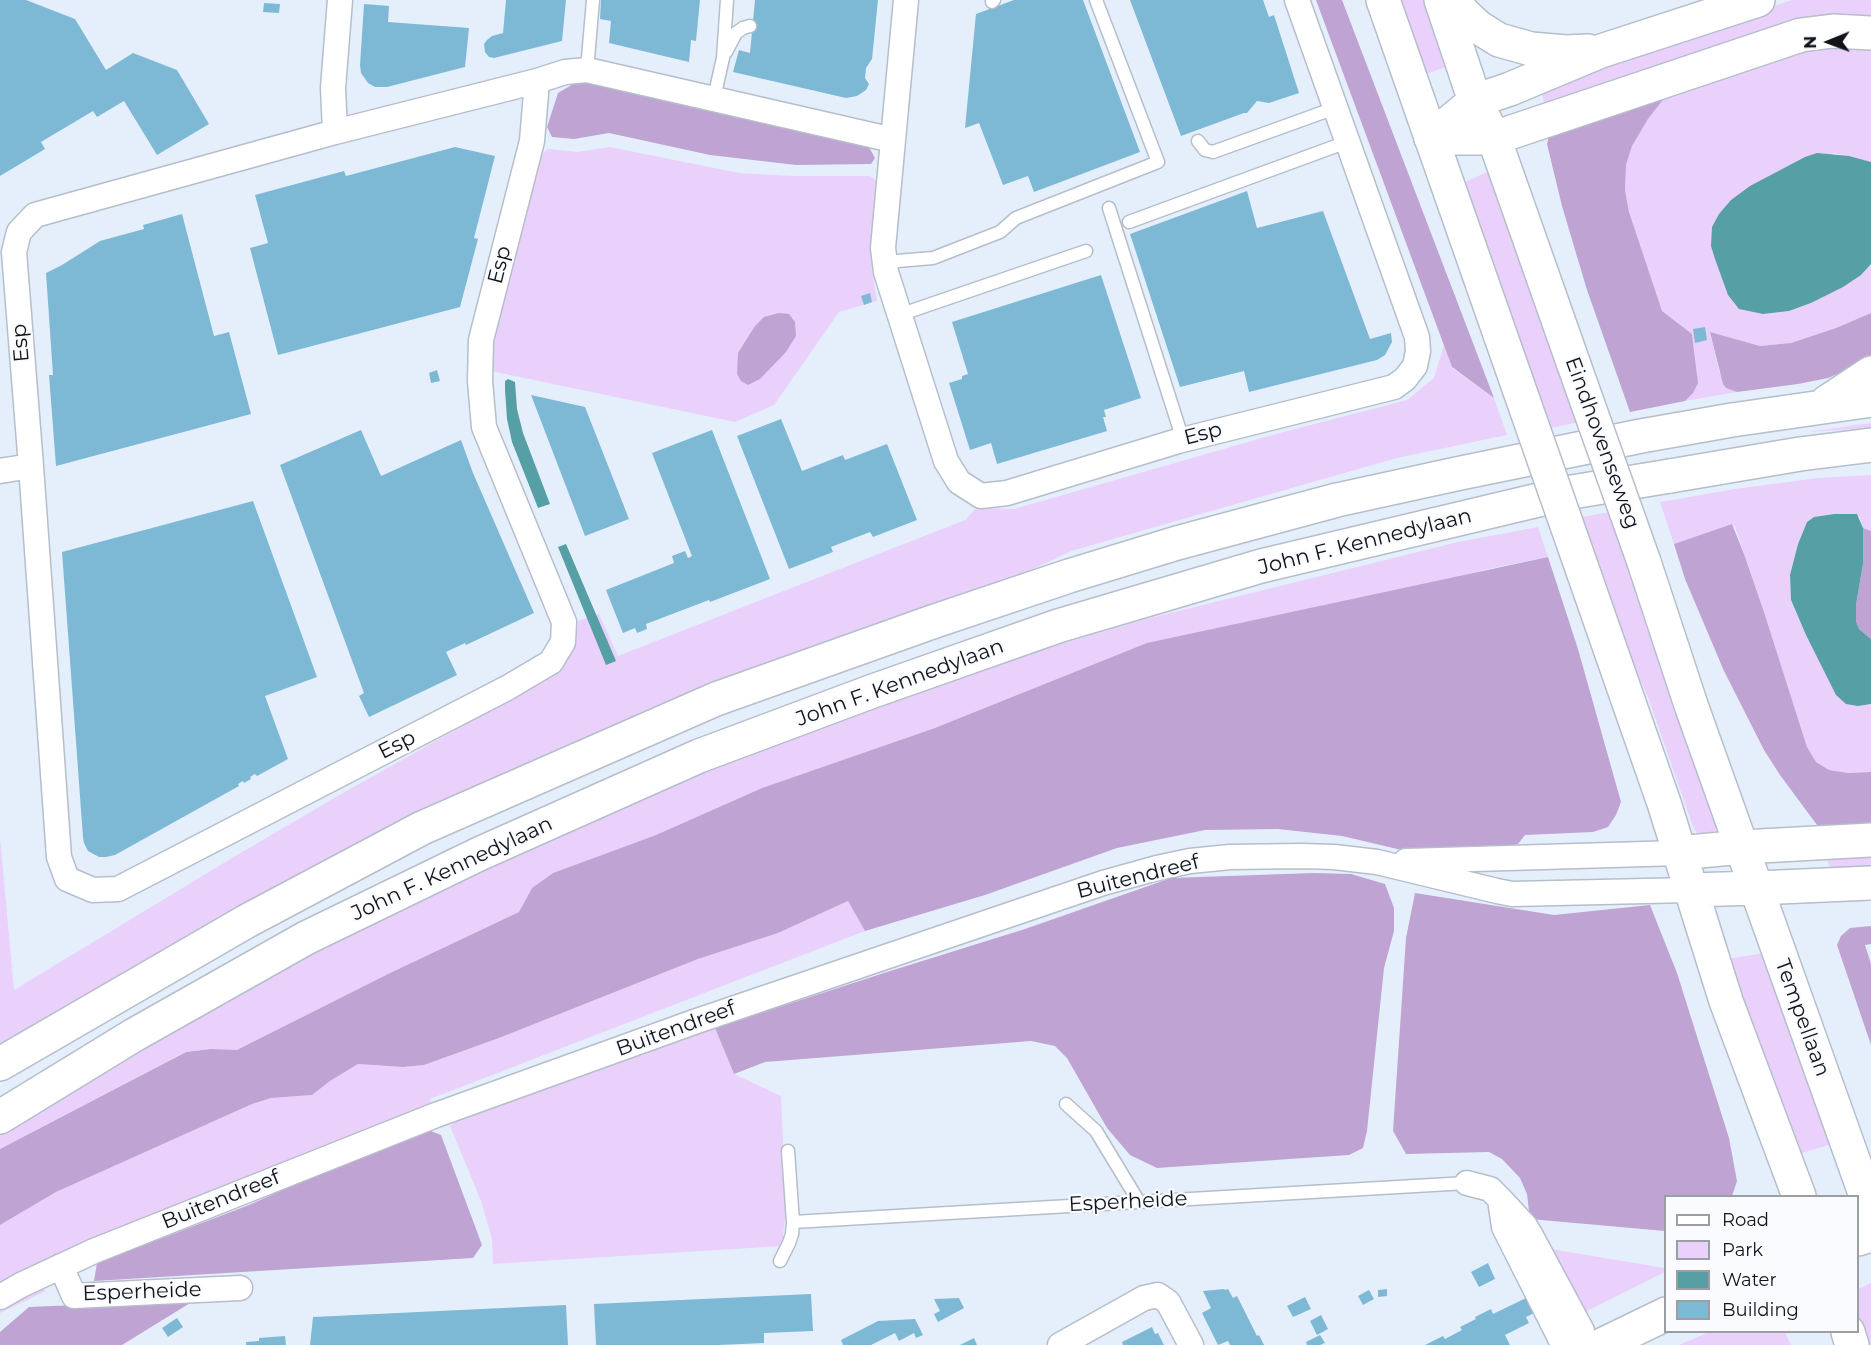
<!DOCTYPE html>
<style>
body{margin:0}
#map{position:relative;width:1871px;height:1345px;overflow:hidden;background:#e5effc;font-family:Montserrat,sans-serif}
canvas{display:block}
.legend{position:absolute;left:1664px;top:1195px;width:195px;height:138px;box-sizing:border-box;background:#f9fbfe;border:2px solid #9c9fa2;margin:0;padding:8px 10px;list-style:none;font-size:18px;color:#111418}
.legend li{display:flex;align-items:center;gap:12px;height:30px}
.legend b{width:30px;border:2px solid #9c9fa2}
.north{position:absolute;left:1799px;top:12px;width:60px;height:60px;-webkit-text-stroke:4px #f9fbfe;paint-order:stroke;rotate:269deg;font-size:16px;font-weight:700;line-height:24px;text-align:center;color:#111418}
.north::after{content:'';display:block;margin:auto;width:21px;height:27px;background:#111418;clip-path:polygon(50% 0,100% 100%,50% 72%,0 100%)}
</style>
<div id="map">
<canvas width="1871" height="1345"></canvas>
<ul class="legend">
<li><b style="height:8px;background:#fff"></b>Road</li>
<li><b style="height:16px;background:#e9d1fb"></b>Park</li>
<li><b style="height:16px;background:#569fa5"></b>Water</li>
<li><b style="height:16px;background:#7db9d5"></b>Building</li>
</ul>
<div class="north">N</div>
</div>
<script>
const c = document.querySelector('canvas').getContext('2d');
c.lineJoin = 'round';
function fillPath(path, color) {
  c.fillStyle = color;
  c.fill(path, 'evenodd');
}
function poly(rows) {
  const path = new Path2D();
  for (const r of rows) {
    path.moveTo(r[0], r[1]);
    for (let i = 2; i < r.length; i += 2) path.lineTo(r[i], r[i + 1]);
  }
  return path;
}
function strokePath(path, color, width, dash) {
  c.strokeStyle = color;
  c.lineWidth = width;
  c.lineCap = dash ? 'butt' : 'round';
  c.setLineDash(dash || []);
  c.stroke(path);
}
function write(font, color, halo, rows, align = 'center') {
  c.font = font + ' Montserrat,sans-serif';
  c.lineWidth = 4.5;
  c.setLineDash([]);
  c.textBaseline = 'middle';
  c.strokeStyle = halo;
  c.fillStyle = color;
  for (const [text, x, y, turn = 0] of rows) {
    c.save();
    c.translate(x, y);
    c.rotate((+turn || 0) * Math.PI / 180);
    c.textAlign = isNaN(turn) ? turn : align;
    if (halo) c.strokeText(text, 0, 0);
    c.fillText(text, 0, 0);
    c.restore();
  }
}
fillPath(poly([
 [1399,0,1438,0,1460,62,1426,74],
 [1792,0,1871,0,1871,23,1546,110,1540,86],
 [1871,42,1871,162,1833,153,1762,314,1789,311,1811,303,1861,275,1871,264,1871,313,1836,328,1791,343,1760,346,1710,332,1719,371,1726,388,1737,392,1685,401,1693,393,1697,372,1692,334,1662,311,1653,287,1629,212,1625,190,1626,165,1632,146,1648,119,1673,87,1804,46],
 [610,147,739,173,793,176,870,176,877,181,871,264,877,301,839,312,774,405,735,422,491,371,492,341,540,156,548,149,577,152],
 [1491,170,1579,422,1546,429,1461,184],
 [1444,345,1452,368,1494,398,1507,435,1397,458,1071,551,989,590,785,663,0,1050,0,837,14,990,232,858,343,793,559,672,576,644,578,621,599,614,618,656,965,520,976,508,1014,509,1276,434,1407,400,1434,378],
 [1871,423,1871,428,1809,432,1815,431],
 [1871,475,1871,531,1863,528,1860,517,1834,514,1814,517,1807,522,1798,544,1790,575,1791,600,1806,635,1858,706,1871,704,1871,772,1848,773,1829,770,1816,762,1807,747,1764,612,1735,527,1732,524,1674,544,1660,502,1735,489,1818,478],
 [1610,512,1719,823,1716,830,1709,833,1698,836,1692,824,1649,700,1618,627,1576,518],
 [1538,527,1548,557,1488,569,1451,579,935,728,762,788,656,835,553,873,532,888,519,912,390,973,237,1051,211,1049,185,1052,0,1149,0,1131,270,975,391,913,708,766,942,682,1058,645,1146,619,1458,542],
 [1871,855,1871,872,1832,873,1826,857],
 [848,901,865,931,430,1099,433,1113,0,1286,0,1225,56,1192,122,1162,252,1104,271,1098,312,1095,330,1081,358,1064,403,1067,424,1065,499,1038,698,959,778,933],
 [1765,953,1842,1141,1802,1153,1754,1032,1720,960],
 [715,1028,734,1074,781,1096,786,1209,782,1246,493,1264,492,1239,481,1201,450,1126,465,1115],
 [1545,1248,1665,1268,1665,1272,1579,1315],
 [1871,1283,1871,1345,1867,1345,1858,1319,1858,1289],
 [38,1286,46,1291,0,1313,0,1307],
 [1709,1332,1785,1332,1791,1345,1679,1345]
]), '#e9d1fb');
fillPath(poly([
 [1316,0,1342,0,1494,398,1452,367],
 [585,77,854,140,870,149,875,158,871,164,796,165,710,155,609,133,574,139,552,137,547,127,558,93],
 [1673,87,1648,119,1632,146,1626,165,1625,190,1629,212,1662,311,1692,334,1698,383,1693,393,1685,401,1630,412,1587,290,1562,206,1547,144,1549,136],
 [779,313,789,314,795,322,796,336,786,352,760,379,748,385,741,381,737,374,738,353,755,326,764,317],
 [1871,313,1871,360,1828,378,1798,384,1737,392,1726,388,1723,384,1710,332,1760,346,1791,343,1836,328],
 [1732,524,1744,554,1764,612,1807,747,1816,762,1829,770,1848,773,1871,772,1871,826,1817,825,1780,775,1764,750,1724,671,1685,579,1674,544],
 [1863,528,1871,531,1871,639,1859,629,1856,621,1856,605,1863,564],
 [1548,557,1578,649,1621,802,1616,815,1608,827,1593,832,1525,835,1518,844,1514,845,1461,850,1406,851,1342,836,1278,829,1205,830,1117,848,985,895,865,931,848,901,778,933,698,959,499,1038,424,1065,403,1067,358,1064,330,1081,312,1095,271,1098,252,1104,56,1192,0,1225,0,1149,186,1052,211,1049,237,1050,390,973,519,912,532,888,553,873,656,835,762,788,935,728,1147,643],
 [1314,873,1351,874,1385,884,1394,908,1394,931,1384,968,1367,1131,1363,1148,1349,1155,1157,1168,1130,1155,1107,1128,1067,1058,1055,1046,1031,1041,765,1062,734,1074,715,1028,887,972,1025,929,1171,878],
 [1415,893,1554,915,1650,905,1677,973,1729,1138,1737,1181,1732,1196,1666,1196,1665,1231,1530,1219,1527,1194,1520,1178,1502,1159,1489,1152,1406,1154,1393,1131,1406,938],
 [1871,926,1871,944,1865,945,1871,964,1871,1045,1837,945,1841,936,1850,928],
 [428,1130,441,1135,482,1245,473,1258,94,1281,97,1263,249,1205,357,1157],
 [195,1300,122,1345,0,1345,0,1332,29,1307]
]), '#bfa3d3');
fillPath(poly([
 [1817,153,1849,156,1871,162,1871,264,1861,275,1843,287,1811,303,1789,311,1763,314,1739,309,1728,295,1715,259,1711,246,1712,227,1719,214,1731,200,1750,186,1805,157],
 [508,379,515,382,517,409,523,433,550,504,538,508,512,442,507,419,505,390,505,381],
 [1834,514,1857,514,1863,528,1863,564,1856,605,1856,621,1859,629,1871,639,1871,704,1858,706,1846,704,1836,695,1806,635,1791,600,1790,575,1798,544,1807,522,1814,517],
 [566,544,616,661,606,665,558,547]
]), '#569fa5');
fillPath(poly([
 [0,0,26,0,75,19,106,70,133,53,177,70,209,124,157,155,124,101,97,117,93,111,41,142,45,149,0,176],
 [506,0,566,0,562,41,494,58,489,57,485,52,484,44,487,40,492,36,503,33],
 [601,0,700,0,696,41,691,40,689,62,609,43,611,21,600,19],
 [755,0,878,0,872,59,866,68,865,78,869,84,866,90,857,96,846,98,733,72,739,50,750,53],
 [1014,0,1083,0,1140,152,1034,192,1028,176,1003,185,979,123,965,128,976,14],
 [1130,0,1263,0,1269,17,1274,15,1299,93,1269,103,1257,101,1247,113,1244,113,1181,136],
 [264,3,280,4,279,13,263,12],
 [364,4,389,6,388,22,469,28,465,67,387,87,375,87,368,83,361,73,360,65],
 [455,147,495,156,474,238,478,239,460,307,278,355,250,248,268,243,255,195,344,171,346,176],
 [1247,191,1257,228,1323,211,1370,339,1391,333,1392,342,1385,355,1377,360,1249,392,1244,371,1180,387,1130,234],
 [182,214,214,336,229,332,251,414,56,466,49,375,53,375,46,273,62,265,100,241,144,229,143,225],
 [1101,275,1141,398,1104,410,1106,417,1103,417,1107,431,997,464,991,443,970,450,949,383,962,379,962,376,968,374,952,322],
 [870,293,872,302,864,305,861,296],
 [1705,327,1707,340,1695,343,1693,329],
 [437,370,440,381,431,383,429,373],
 [531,395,585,407,629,519,585,536],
 [781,419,802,471,843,455,845,460,887,444,917,520,873,537,870,532,831,547,833,552,789,569,737,436],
 [361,430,381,476,461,440,473,473,534,613,466,645,465,643,446,652,457,675,369,717,359,696,364,693,280,465],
 [712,430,770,579,710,602,709,600,646,624,647,629,637,633,635,628,623,633,606,590,674,563,672,556,685,551,688,558,692,556,652,453],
 [253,501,317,677,265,696,288,759,257,776,255,774,250,777,251,779,244,783,243,781,238,784,239,786,115,855,106,857,99,857,88,851,84,843,83,837,62,552],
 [1488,1263,1495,1279,1479,1287,1471,1272],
 [1224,1289,1225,1290,1228,1289,1233,1298,1237,1296,1257,1336,1259,1335,1264,1345,1230,1345,1228,1341,1218,1345,1202,1313,1211,1308,1203,1291],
 [1387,1289,1387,1296,1378,1297,1378,1290],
 [1369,1290,1374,1299,1363,1305,1358,1296],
 [811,1294,813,1331,764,1333,764,1343,719,1345,596,1345,594,1304],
 [1305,1297,1311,1309,1293,1317,1287,1306],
 [959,1298,964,1308,938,1322,934,1314,940,1311,934,1299],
 [1526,1298,1534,1313,1526,1317,1529,1323,1505,1335,1510,1345,1425,1345,1443,1336,1445,1339,1462,1330,1460,1327,1476,1319,1475,1317,1491,1309,1493,1314],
 [566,1305,568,1345,310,1345,313,1317],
 [1321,1315,1328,1329,1317,1335,1310,1321],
 [177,1318,183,1327,168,1337,162,1328],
 [915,1319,923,1335,916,1338,914,1333,899,1341,895,1333,871,1345,843,1345,841,1340,878,1321],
 [1152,1327,1155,1334,1158,1333,1164,1345,1123,1345,1122,1342],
 [1320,1335,1325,1343,1320,1345,1307,1345,1306,1342],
 [285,1336,286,1345,246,1345,246,1342,259,1341,259,1338],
 [974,1338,977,1345,960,1345]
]), '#7db9d5');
const lane = poly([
 [992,2,994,0],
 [726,52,736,33,743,28,750,26],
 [587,70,593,0],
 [714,98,723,58,727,0],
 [1198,141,1205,150,1213,152,1335,108],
 [1109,208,1183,440],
 [1129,222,1347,142],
 [885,262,933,258,1000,232,1016,218,1158,162,1096,0],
 [899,315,1086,251],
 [1066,1104,1096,1131,1139,1202],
 [793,1222,1467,1183],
 [780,1261,789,1243,792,1234,793,1222,788,1151]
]);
const street = poly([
 [906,0,883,248,886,272,946,461,959,482,981,496,1007,493,1178,441,1394,387,1405,379,1415,366,1418,351,1417,337,1297,0],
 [537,81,532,141,481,340,480,381,484,427,564,622,563,642,551,662,507,688,118,889,93,890,67,879,59,857,31,466,14,252,19,232,35,215,335,132,537,81,565,72,587,70,893,140],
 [335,132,333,88,340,0],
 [0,471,31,466],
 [1406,861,1679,853],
 [1467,1183,1490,1189,1500,1199],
 [61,1266,74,1296,240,1288],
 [0,1297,21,1285,94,1251,436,1115,694,1022,1103,883,1157,868,1190,861,1230,857,1302,856,1334,857,1377,862,1497,891,1512,894,1690,890],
 [1060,1345,1144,1298,1158,1295,1168,1302,1191,1345],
 [1567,1345,1562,1342,1504,1227,1500,1199,1525,1226,1531,1236,1582,1331,1582,1345]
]);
const secondary = poly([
 [1383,0,1515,377],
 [1441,0,1475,101,1494,138,1574,365],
 [1644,562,1691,705,1871,1210],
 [1584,574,1664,803,1726,1001,1799,1196],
 [1679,853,1742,847],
 [1690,890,1757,888],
 [1858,1239,1871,1235],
 [1848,1332,1852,1345],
 [1602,1345,1666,1314]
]);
const primary = poly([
 [1454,0,1462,12,1478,27,1499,40,1531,49,1566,52,1588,51],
 [1431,138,1475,101,1510,89,1601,51,1758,0],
 [1670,476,1800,454,1871,445],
 [1742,847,1871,840],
 [1757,888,1871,883]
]);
const highway = poly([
 [1431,138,1494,138,1801,35,1833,31,1871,33],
 [1827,402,1871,373],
 [0,1064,247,921,422,828,716,699,935,621,1069,576,1177,543,1337,500,1456,474,1641,436,1732,420,1871,400],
 [0,1117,134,1035,306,938,479,854,699,756,873,691,1058,626,1261,566,1572,492,1670,476]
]);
strokePath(lane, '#b5beca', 15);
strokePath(street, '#b5beca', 27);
strokePath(secondary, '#b5beca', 36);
strokePath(primary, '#b5beca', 36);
strokePath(highway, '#b5beca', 36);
strokePath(lane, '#fff', 12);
strokePath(street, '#fff', 24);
strokePath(secondary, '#fff', 33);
strokePath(primary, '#fff', 33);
strokePath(highway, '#fff', 33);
const secondaryBridge = poly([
 [1574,365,1644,562],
 [1515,377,1584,574]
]);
strokePath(secondaryBridge, '#b5beca', 36, []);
strokePath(secondaryBridge, '#fff', 33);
write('21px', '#111418', '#f9fbfe', [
 ["Esp",500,265,-76],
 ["Esp",21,343,-95],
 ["Esp",1203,434,-14],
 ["Eindhovenseweg",1602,443,70],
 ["John F. Kennedylaan",1365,542,-14],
 ["John F. Kennedylaan",900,683,-20],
 ["Esp",397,745,-27],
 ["John F. Kennedylaan",452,869,-25],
 ["Buitendreef",1138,877,-14],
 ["Tempellaan",1802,1018,70],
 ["Buitendreef",676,1029,-20],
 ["Buitendreef",221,1200,-22],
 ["Esperheide",1128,1202,-3],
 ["Esperheide",142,1292,-2]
]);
</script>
